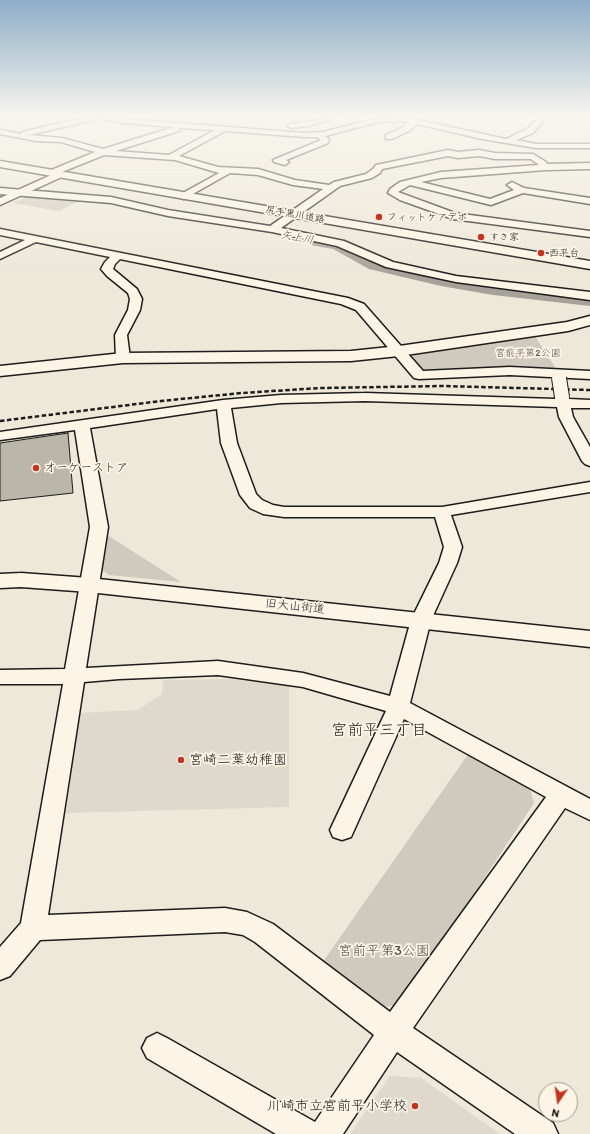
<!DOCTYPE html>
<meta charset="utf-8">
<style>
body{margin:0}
#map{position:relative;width:590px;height:1134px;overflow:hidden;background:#eee8d9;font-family:Itim,sans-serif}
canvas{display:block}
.north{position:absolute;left:538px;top:1082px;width:40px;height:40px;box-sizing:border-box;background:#fcf5e5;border:1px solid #a29e95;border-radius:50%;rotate:193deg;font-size:11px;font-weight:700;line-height:16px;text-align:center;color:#1c1c1c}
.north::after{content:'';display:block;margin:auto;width:14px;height:18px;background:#c8321e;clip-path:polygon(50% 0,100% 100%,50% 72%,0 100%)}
</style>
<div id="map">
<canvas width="590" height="1134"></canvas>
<div class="north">N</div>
</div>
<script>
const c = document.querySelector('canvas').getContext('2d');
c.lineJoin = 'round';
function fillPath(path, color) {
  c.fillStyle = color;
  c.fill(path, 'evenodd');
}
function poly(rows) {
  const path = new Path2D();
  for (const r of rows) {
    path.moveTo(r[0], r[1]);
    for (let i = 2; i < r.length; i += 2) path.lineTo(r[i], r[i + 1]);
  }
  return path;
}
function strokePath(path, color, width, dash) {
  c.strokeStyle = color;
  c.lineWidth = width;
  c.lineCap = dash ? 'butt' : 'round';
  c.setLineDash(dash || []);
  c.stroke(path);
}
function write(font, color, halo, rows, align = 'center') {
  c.font = font + ' Itim,"Klee One",sans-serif';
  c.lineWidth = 3.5;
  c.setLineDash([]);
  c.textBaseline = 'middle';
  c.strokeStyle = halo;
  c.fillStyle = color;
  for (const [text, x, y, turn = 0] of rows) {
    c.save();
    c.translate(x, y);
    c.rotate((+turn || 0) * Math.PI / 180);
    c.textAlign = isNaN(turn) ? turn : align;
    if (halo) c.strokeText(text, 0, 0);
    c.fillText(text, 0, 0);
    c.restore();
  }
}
fillPath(poly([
 [230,679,289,686,289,807,66,813,80,713,138,710,162,694,163,680],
 [390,1076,421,1078,500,1134,350,1134]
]), '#ded9cb');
fillPath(poly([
 [0,117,28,117,25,118,29,119,0,128],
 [28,196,81,200,59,211,13,203],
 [535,336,556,369,503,368,432,372,422,370,411,358,415,354],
 [107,535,181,582,109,575,102,570],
 [469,753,530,790,534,803,401,1004,381,1008,322,963]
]), '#cfcabd');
fillPath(poly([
 [316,236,344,241,381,261,441,274,493,283,590,294,590,306,493,295,441,286,369,269,333,249,310,245,307,241,310,237,316,236]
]), '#a7a299');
const building = poly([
 [68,433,73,493,0,501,0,443,68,433]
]);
fillPath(building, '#bab6aa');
strokePath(building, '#1c1c1c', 1);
const minor = poly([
 [86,117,98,117,97,119,29,135,62,138,103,149,174,127,125,123,102,119,101,117,305,133,323,132,378,118,404,117,506,139,527,129,539,117,547,117,533,133,516,140,536,144,590,144,590,148,536,148,482,139,417,124,409,131,392,139,386,139,386,135,403,127,409,122,404,121,378,122,325,136,329,139,328,143,286,160,289,162,285,165,274,162,273,160,321,140,317,137,305,137,225,131,179,156,218,167,258,169,295,180,329,185,334,182,366,174,373,169,376,165,448,150,458,152,479,150,495,153,533,154,546,162,547,164,590,163,590,169,546,170,441,178,421,182,490,199,514,190,507,185,512,182,524,188,590,198,590,204,523,193,491,205,410,185,398,192,455,213,590,231,590,237,453,219,400,200,388,193,390,189,400,182,441,172,539,165,531,159,495,159,479,156,458,158,448,156,382,169,380,173,372,178,340,186,281,228,344,241,393,262,456,276,590,292,590,300,456,282,386,267,337,246,272,232,168,216,111,203,0,194,0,188,111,197,168,210,270,226,323,189,293,185,258,175,230,173,184,199,181,198,179,196,181,194,219,173,175,160,104,155,52,176,48,173,49,171,95,152,61,142,36,141,0,134,0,130,21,134,22,132,86,117],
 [179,128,215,130,169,155,116,151,179,131,179,128],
 [326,117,337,117,309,126,291,128,287,126,291,124,308,122,326,117],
 [0,229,348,298,364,304,423,371,510,367,590,371,590,379,510,375,419,379,414,378,356,310,341,304,120,259,115,264,113,269,137,289,142,299,140,310,127,335,130,358,128,361,118,361,116,358,115,335,128,310,130,299,128,293,107,276,101,269,105,262,110,257,36,242,0,259,0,252,25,240,0,235,0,229],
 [365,393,555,399,557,394,562,393,567,394,569,399,590,400,590,408,571,408,573,417,590,447,590,466,585,464,582,461,559,417,557,407,365,401,281,403,231,408,237,443,256,494,262,500,273,505,284,507,442,507,590,482,590,492,451,515,462,547,457,563,431,620,410,703,590,799,590,820,565,808,413,1028,553,1123,558,1134,515,1134,397,1052,343,1134,276,1134,147,1058,142,1048,147,1038,157,1033,167,1038,315,1122,374,1035,255,942,243,935,225,932,40,940,10,976,0,980,0,947,21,923,63,684,0,684,0,670,65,669,90,527,75,430,0,440,0,432,223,400,281,395,365,393],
 [217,409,221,443,240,495,250,508,263,514,284,517,435,517,444,547,439,563,411,620,390,696,303,673,218,661,86,668,108,527,90,428,217,409],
 [218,675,303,687,386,711,330,830,333,837,342,840,351,837,404,719,546,797,390,1012,273,924,247,912,225,908,48,915,84,682,119,679,218,675]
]);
const tertiary = poly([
 [60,171,65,174,64,176,0,205,0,198,60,171],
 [590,316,590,325,568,331,399,356,351,361,123,363,0,376,0,366,123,353,351,351,399,346,567,322,590,316],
 [21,573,89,578,590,631,590,647,89,592,21,587,0,588,0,574,21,573]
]);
const primary = poly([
 [0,161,590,261,590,269,0,167,0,161]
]);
strokePath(minor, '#1c1c1c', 3);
strokePath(tertiary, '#1c1c1c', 3);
strokePath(primary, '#1c1c1c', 3);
fillPath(minor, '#fcf5e5');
fillPath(tertiary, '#fcf5e5');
fillPath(primary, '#fcf5e5');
strokePath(poly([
 [0,421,161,401,242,393,320,388,443,386,590,390]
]), '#1c1c1c', 2.5, [4.5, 2.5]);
const minorBridge = poly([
 [559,378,562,397]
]);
strokePath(minorBridge, '#1c1c1c', 16, []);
strokePath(minorBridge, '#fcf5e5', 14);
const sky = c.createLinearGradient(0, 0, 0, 276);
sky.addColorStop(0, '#8eadc8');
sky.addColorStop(0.42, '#f7f5ee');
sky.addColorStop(1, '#f7f5ee00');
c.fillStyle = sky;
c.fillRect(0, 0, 590, 276);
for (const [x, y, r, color] of [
 [379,217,4,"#c8321e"],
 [481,237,4,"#c8321e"],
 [541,253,4,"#c8321e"],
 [36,468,4,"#c8321e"],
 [181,760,4,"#c8321e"],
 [415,1106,4,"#c8321e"]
]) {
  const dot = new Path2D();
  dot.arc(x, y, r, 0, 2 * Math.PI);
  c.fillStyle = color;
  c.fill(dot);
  strokePath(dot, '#fcf5e5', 1.5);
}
write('10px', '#1c1c1c', '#fcf5e5', [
 ["尻手黒川道路",295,215,10]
]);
write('10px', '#1c1c1c', '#fcf5e5', [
 ["フィットケアデポ",387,217],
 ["すき家",489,237],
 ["西平台",549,253]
], 'left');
write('10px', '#52504c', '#fcf5e5', [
 ["宮前平第2公園",528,353]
]);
write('italic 11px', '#5b5854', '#fcf5e5', [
 ["矢上川",297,238,10]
]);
write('12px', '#1c1c1c', '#fcf5e5', [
 ["オーケーストア",44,468]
], 'left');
write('12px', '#1c1c1c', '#fcf5e5', [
 ["旧大山街道",295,607,6]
]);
write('14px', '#1c1c1c', '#fcf5e5', [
 ["宮崎二葉幼稚園",189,760],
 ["川崎市立宮前平小学校",407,1106,"right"]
], 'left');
write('14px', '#52504c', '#fcf5e5', [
 ["宮前平第3公園",384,951]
]);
write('16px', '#1c1c1c', '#fcf5e5', [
 ["宮前平三丁目",379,731]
]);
</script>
